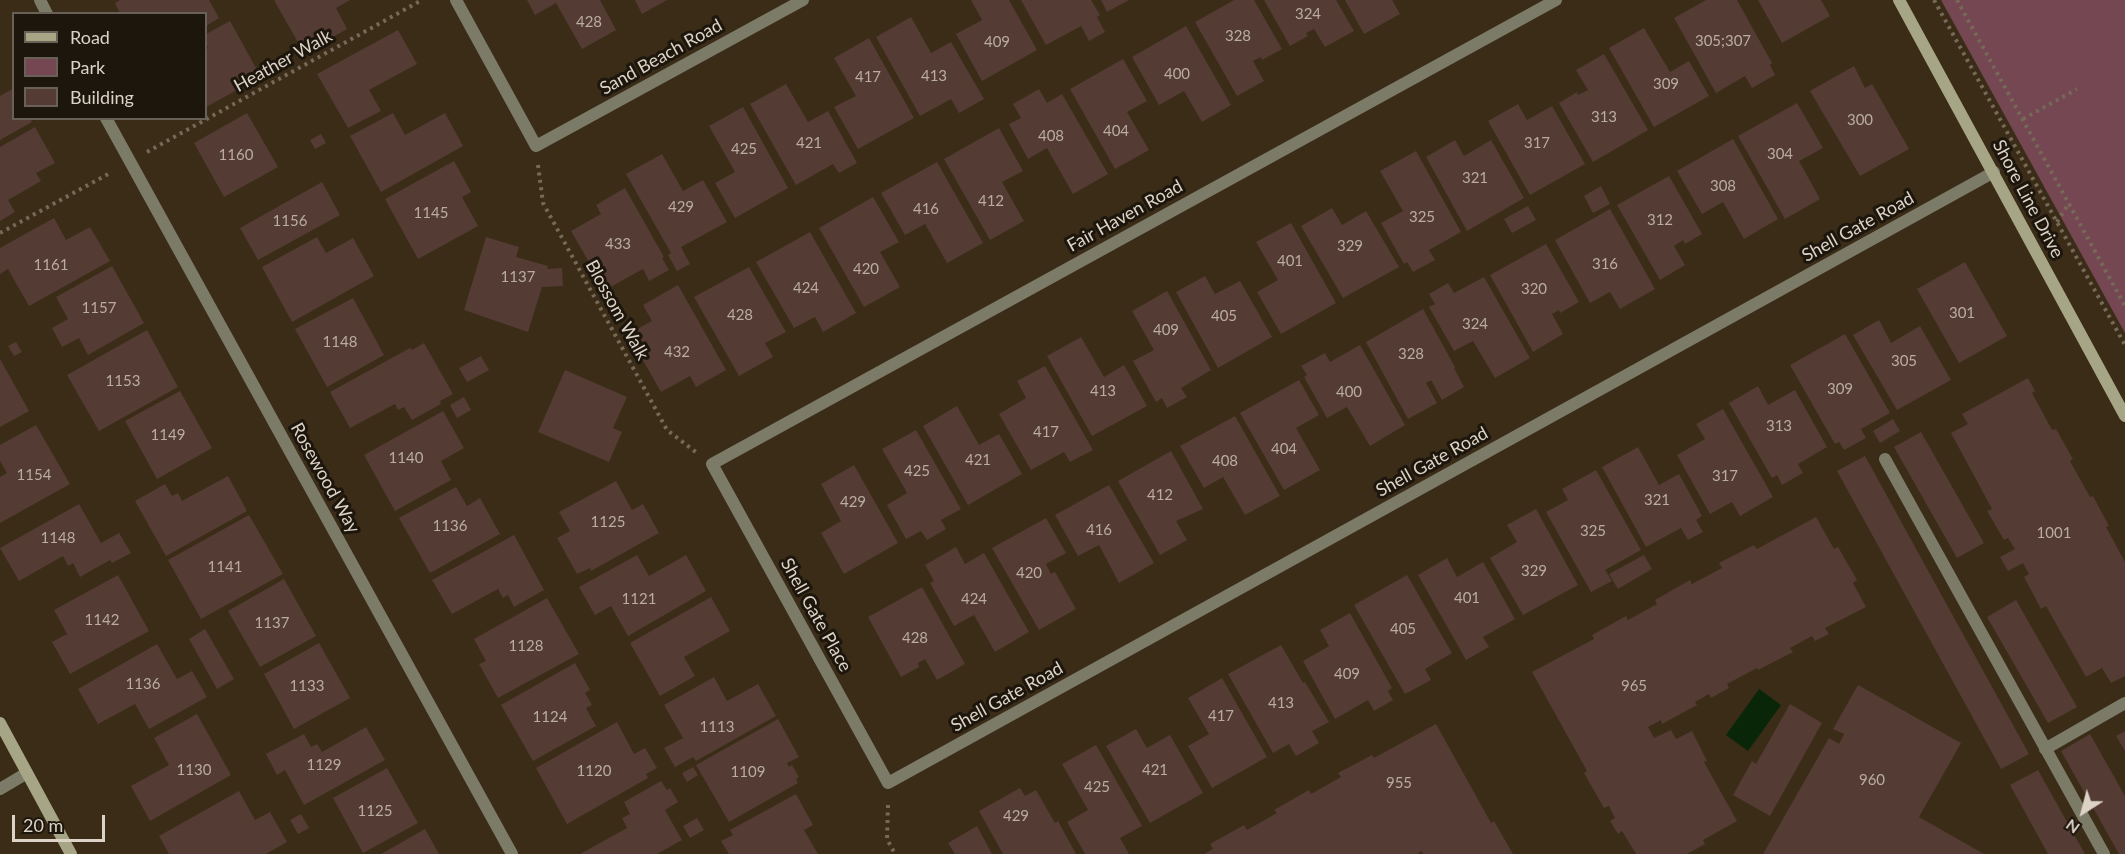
<!DOCTYPE html>
<style>
body{margin:0}
#map{position:relative;width:2125px;height:854px;overflow:hidden;background:#3b2c18;font-family:Lato,sans-serif}
canvas{display:block}
.legend{position:absolute;left:12px;top:12px;width:195px;height:108px;box-sizing:border-box;background:#1d160d;border:2px solid #696157;margin:0;padding:8px 10px;list-style:none;font-size:18px;color:#dcd2c6}
.legend li{display:flex;align-items:center;gap:12px;height:30px}
.legend b{width:30px;border:2px solid #696157}
.north{position:absolute;left:2053px;top:782px;width:60px;height:60px;-webkit-text-stroke:4px #1d160d;paint-order:stroke;rotate:216deg;font-size:16px;font-weight:700;line-height:24px;text-align:center;color:#dcd2c6}
.north::after{content:'';display:block;margin:auto;width:21px;height:27px;background:#dcd2c6;clip-path:polygon(50% 0,100% 100%,50% 72%,0 100%)}
.scale{position:absolute;left:12px;top:815px;width:93px;height:27px;box-sizing:border-box;border:3px solid #dcd2c6;border-top:0;padding-left:8px;font-size:18px;line-height:21px;white-space:nowrap;color:#dcd2c6;-webkit-text-stroke:4px #1d160d;paint-order:stroke}
</style>
<div id="map">
<canvas width="2125" height="854"></canvas>
<ul class="legend">
<li><b style="height:8px;background:#a6a687"></b>Road</li>
<li><b style="height:16px;background:#744752"></b>Park</li>
<li><b style="height:16px;background:#543b33"></b>Building</li>
</ul>
<div class="north">N</div>
<div class="scale">20 m</div>
</div>
<script>
const c = document.querySelector('canvas').getContext('2d');
c.lineJoin = 'round';
function fillPath(path, color) {
  c.fillStyle = color;
  c.fill(path, 'evenodd');
}
function poly(rows) {
  const path = new Path2D();
  for (const r of rows) {
    path.moveTo(r[0], r[1]);
    for (let i = 2; i < r.length; i += 2) path.lineTo(r[i], r[i + 1]);
  }
  return path;
}
function strokePath(path, color, width, dash) {
  c.strokeStyle = color;
  c.lineWidth = width;
  c.lineCap = dash ? 'butt' : 'round';
  c.setLineDash(dash || []);
  c.stroke(path);
}
function write(font, color, halo, rows, align = 'center') {
  c.font = font + ' Lato,sans-serif';
  c.lineWidth = 6;
  c.setLineDash([]);
  c.textBaseline = 'middle';
  c.strokeStyle = halo;
  c.fillStyle = color;
  for (const [text, x, y, turn = 0] of rows) {
    c.save();
    c.translate(x, y);
    c.rotate((+turn || 0) * Math.PI / 180);
    c.textAlign = isNaN(turn) ? turn : align;
    if (halo) c.strokeText(text, 0, 0);
    c.fillText(text, 0, 0);
    c.restore();
  }
}
fillPath(poly([
 [1941,0,2125,0,2125,333]
]), '#744752');
fillPath(poly([
 [1759,689,1781,705,1748,751,1726,735]
]), '#092609');
fillPath(poly([
 [120,0,209,0,219,18,206,26,206,14,120,14,115,3],
 [274,0,350,0,336,8,347,29,304,53],
 [527,0,600,0,616,30,582,49,556,3,535,15],
 [635,0,667,0,642,14],
 [971,0,1009,0,1037,50,982,81,956,34,982,20],
 [1021,0,1091,0,1100,15,1097,17,1105,32,1089,41,1081,26,1046,45],
 [1101,0,1129,0,1107,12],
 [1234,0,1254,0,1282,49,1262,60,1261,57,1253,61,1264,81,1237,96,1195,22],
 [1264,0,1336,0,1354,31,1325,47,1314,29,1306,33,1308,36,1290,46],
 [1345,0,1392,0,1400,14,1364,34],
 [1706,0,1737,0,1772,63,1770,65,1775,75,1752,88,1745,76,1716,93,1674,18],
 [1758,0,1821,0,1830,16,1782,43],
 [911,17,931,53,951,42,984,99,959,113,951,99,920,116,876,37],
 [230,21,261,77,206,107,206,61,207,60,206,50,208,48,206,44,206,34],
 [1186,26,1231,105,1202,122,1184,91,1159,105,1132,57],
 [1644,28,1670,72,1689,61,1709,96,1654,127,1609,48],
 [398,30,417,64,369,90,381,111,348,128,317,74],
 [869,38,914,118,858,149,834,107,856,96,834,58],
 [1604,54,1648,130,1593,162,1559,103,1577,92,1578,95,1588,90,1576,70],
 [1123,59,1147,101,1127,112,1149,150,1115,169,1070,89],
 [1854,66,1865,88,1872,84,1909,149,1860,176,1810,91],
 [786,84,808,122,828,111,857,163,839,173,833,164,796,185,750,104],
 [14,88,14,118,30,118,32,122,0,140,0,96],
 [1039,89,1047,103,1062,94,1108,174,1073,194,1047,148,1028,159,1009,124,1021,118,1013,104],
 [1797,103,1823,148,1799,161,1820,199,1785,219,1738,136],
 [1518,104,1527,120,1552,106,1585,164,1530,195,1488,121],
 [743,107,788,188,735,218,715,183,735,172,709,126],
 [247,113,278,167,224,197,194,143],
 [393,113,405,135,445,113,463,146,381,192,350,136],
 [35,127,55,163,36,173,41,181,8,200,15,212,0,221,0,147],
 [999,128,1023,171,1002,182,1024,221,990,240,944,159],
 [321,134,326,143,315,149,310,140],
 [1733,139,1778,219,1744,239,1723,202,1702,214,1677,171],
 [1455,140,1464,156,1491,140,1524,198,1467,231,1426,157],
 [1416,151,1461,232,1429,250,1435,260,1413,272,1407,262,1404,264,1381,223,1403,211,1380,171],
 [662,154,683,191,703,180,727,222,681,247,690,264,677,271,668,255,671,253,626,174],
 [454,161,471,192,462,197,478,226,418,259,385,199],
 [937,162,983,243,947,263,925,224,905,235,881,193],
 [1669,176,1702,234,1685,244,1683,240,1674,246,1685,265,1660,280,1617,205],
 [322,182,340,215,258,260,240,228],
 [1601,186,1610,204,1593,213,1584,196],
 [625,188,664,257,662,258,669,270,649,281,643,269,605,290,571,231,601,214,596,205],
 [873,197,899,242,880,252,900,287,864,307,819,228],
 [1528,206,1536,220,1512,233,1504,219],
 [1332,208,1342,225,1366,211,1399,267,1343,298,1301,226],
 [1610,209,1655,289,1620,309,1610,292,1590,303,1555,240],
 [54,218,66,240,90,227,110,261,29,306,8,269,0,274,0,248],
 [1291,223,1336,303,1281,334,1257,292,1278,280,1256,242],
 [810,232,856,313,823,332,815,317,794,328,756,262],
 [317,237,326,253,353,238,374,276,292,322,262,267],
 [486,237,519,247,516,257,548,266,547,269,562,268,563,286,542,287,528,332,464,310],
 [1546,244,1579,302,1560,313,1559,310,1552,314,1563,334,1533,352,1490,275],
 [1965,262,2007,336,1959,363,1917,289],
 [112,266,144,323,88,355,79,338,62,347,52,328,68,319,56,297],
 [749,267,786,332,765,343,773,357,739,376,694,297],
 [1205,276,1215,294,1240,281,1272,337,1218,368,1176,292],
 [1484,277,1530,358,1495,378,1473,341,1454,351,1429,307,1435,304,1429,294,1448,283,1454,293],
 [678,285,726,370,696,387,690,376,661,392,628,334,652,321,643,305],
 [1167,291,1211,370,1181,388,1187,397,1167,408,1162,398,1156,402,1133,361,1154,350,1132,311],
 [353,298,384,355,327,387,295,329],
 [1423,309,1455,367,1454,368,1464,387,1442,400,1431,380,1426,383,1437,403,1408,419,1366,342],
 [1879,320,1891,343,1920,326,1951,380,1897,410,1853,335],
 [147,330,178,387,99,431,67,375],
 [1845,334,1890,413,1861,429,1866,438,1844,450,1839,442,1835,444,1790,365],
 [1081,337,1104,377,1124,365,1147,406,1092,436,1047,356],
 [16,342,22,352,14,356,8,346],
 [424,343,453,394,440,401,441,404,412,420,404,407,398,410,395,404,350,428,330,392,410,348,412,350],
 [1360,345,1405,425,1370,446,1347,407,1327,418,1304,377,1307,375,1301,366,1325,353,1330,362],
 [481,356,489,370,467,382,459,368],
 [0,359,29,411,0,427],
 [1045,366,1093,450,1070,462,1064,452,1031,470,999,414,1026,398,1017,381],
 [565,370,627,397,613,428,622,432,609,462,538,432],
 [2028,378,2035,391,2032,393,2052,430,2056,429,2073,459,2070,461,2090,497,2093,496,2109,526,2106,527,2125,562,2125,676,2111,683,2102,668,2086,677,2046,606,2041,609,2024,577,2029,574,2023,563,2008,571,2000,557,2015,549,2008,538,2004,540,1987,511,1992,509,1951,433,1968,424,1962,414],
 [1299,380,1319,415,1296,428,1320,470,1284,490,1240,413],
 [1758,386,1768,405,1795,390,1827,447,1798,464,1803,473,1782,485,1777,475,1772,478,1729,403],
 [180,391,212,448,157,479,125,421],
 [464,397,471,410,457,418,450,405],
 [957,406,979,445,999,434,1022,474,968,505,923,426],
 [1723,409,1773,497,1740,516,1732,502,1710,514,1677,455,1705,439,1696,424],
 [443,411,464,448,441,461,451,480,395,511,364,455],
 [1235,416,1280,496,1245,515,1223,477,1204,488,1180,446],
 [1893,419,1900,431,1880,443,1873,431],
 [36,425,70,484,0,523,0,477,7,473,0,461,0,445],
 [916,430,961,509,941,520,946,529,927,540,921,531,906,539,887,505,907,493,882,449],
 [1921,432,1984,543,1957,558,1894,447],
 [1638,447,1659,485,1679,474,1702,516,1696,520,1703,532,1688,540,1681,528,1646,547,1602,467],
 [1171,451,1203,509,1176,521,1187,540,1160,555,1118,481],
 [1865,456,2029,754,2001,769,1837,471],
 [854,465,898,543,844,574,821,533,841,521,821,484],
 [1596,470,1641,550,1605,570,1612,581,1591,592,1546,512,1568,500,1562,489],
 [228,476,247,511,166,556,135,501,165,484,172,496,178,493,182,501],
 [616,481,632,510,643,504,659,533,591,571,590,568,577,574,557,538,570,531,559,512],
 [1109,485,1154,563,1119,583,1099,545,1078,556,1055,515],
 [456,487,467,506,480,498,500,534,430,573,399,518],
 [79,504,101,543,119,533,131,553,112,563,110,560,80,577,73,563,68,566,63,556,19,581,0,548],
 [1536,509,1578,585,1523,615,1490,558,1517,542,1507,525],
 [249,515,283,574,201,619,168,560],
 [1816,517,1834,549,1838,547,1857,580,1853,583,1866,607,1825,628,1829,634,1815,641,1812,636,1790,648,1793,652,1758,670,1757,668,1727,684,1729,688,1711,698,1709,694,1695,702,1697,705,1662,724,1661,720,1648,727,1654,738,1671,730,1676,739,1692,731,1707,761,1704,762,1737,821,1703,840,1705,844,1687,854,1636,854,1622,831,1618,834,1610,821,1615,818,1609,806,1604,808,1584,773,1587,771,1532,672,1594,639,1592,635,1626,616,1628,620,1657,604,1655,600,1690,580,1692,584,1722,568,1719,563,1754,545,1757,549],
 [1046,518,1066,553,1046,564,1051,574,1055,572,1076,609,1039,630,992,548],
 [514,535,544,590,514,607,508,595,503,598,498,589,452,614,432,580],
 [956,547,965,564,984,553,1029,632,995,652,974,615,954,626,930,583,934,581,925,565],
 [637,555,649,576,686,555,706,591,628,636,611,606,595,615,579,587],
 [1644,555,1652,569,1618,589,1609,574],
 [1447,558,1457,577,1483,562,1515,619,1483,637,1489,647,1466,660,1418,575],
 [118,575,149,631,70,674,52,642,67,634,54,610],
 [1407,575,1452,653,1425,669,1431,680,1405,694,1354,605],
 [284,579,316,636,260,667,228,611],
 [922,587,965,664,937,680,925,659,918,663,919,667,901,677,868,617],
 [711,597,730,631,684,657,695,676,660,696,630,643],
 [547,598,579,654,498,698,479,664,486,661,474,639],
 [2016,600,2077,707,2048,723,1987,617],
 [1350,613,1392,688,1388,691,1393,700,1374,711,1368,700,1335,719,1303,661,1329,646,1320,630],
 [205,629,234,679,217,689,189,639],
 [319,643,350,698,294,729,264,674],
 [157,644,177,679,192,671,207,697,149,729,135,704,98,724,78,689],
 [1281,645,1303,683,1305,682,1329,722,1312,731,1319,743,1296,756,1289,744,1273,753,1228,674],
 [575,663,590,690,585,693,592,705,586,708,596,726,533,761,501,705],
 [714,677,727,701,758,684,776,716,696,761,693,757,675,767,664,748,683,738,664,705],
 [1222,678,1267,757,1212,788,1188,746,1209,734,1188,698],
 [1858,685,1961,743,1919,817,1984,854,1763,854,1829,738,1839,744,1844,734,1833,729],
 [1790,704,1822,723,1770,816,1733,795,1752,761,1756,764],
 [197,714,231,775,150,821,131,786,169,765,154,738],
 [778,719,799,757,787,763,789,767,792,765,799,777,796,779,798,783,729,822,696,765],
 [617,722,634,754,645,748,657,768,646,774,648,778,567,824,536,768],
 [1436,724,1491,823,1494,821,1513,854,1423,854,1422,851,1417,854,1204,854,1213,849,1210,844,1244,825,1247,830,1277,813,1274,810,1309,790,1311,794,1341,777,1338,773,1372,755,1374,758],
 [366,727,385,760,304,805,285,770,277,775,266,754,304,734,311,747,317,744,322,752],
 [1136,729,1147,748,1170,735,1203,793,1150,823,1106,746],
 [2125,731,2125,751,2116,736],
 [2090,734,2125,796,2125,854,2119,854,2061,751],
 [1096,745,1142,826,1120,838,1129,854,1085,854,1067,822,1088,810,1062,764],
 [693,767,698,775,687,782,682,773],
 [387,768,418,823,363,853,333,798],
 [2038,770,2085,854,2048,854,2010,785],
 [661,781,667,790,670,788,678,802,665,810,682,840,657,854,580,854,627,828,622,818,630,814,624,802],
 [1020,788,1025,796,1036,790,1055,823,1058,821,1076,854,1003,854,979,811],
 [239,791,255,820,270,812,287,842,266,854,169,854,159,836],
 [796,794,813,825,804,830,818,854,729,854,721,841,733,835,730,830],
 [301,814,309,828,298,834,290,820],
 [697,818,704,830,690,838,683,826],
 [977,826,992,854,955,854,948,843],
 [425,829,439,854,381,854]
]), '#543b33');
strokePath(poly([
 [1934,0,2125,345],
 [1957,0,2125,306],
 [2023,119,2077,89],
 [147,152,422,0],
 [538,165,543,203,667,430,697,453],
 [2057,222,2069,203],
 [0,233,112,172],
 [888,805,887,839,895,854]
]), '#776958', 4, [3, 4.5]);
strokePath(poly([
 [1885,459,2104,854],
 [2045,749,2125,703]
]), '#7b7b68', 12);
strokePath(poly([
 [40,0,47,14],
 [456,0,536,146,803,0],
 [1556,0,712,464,888,783,1994,172],
 [106,118,512,854],
 [0,789,27,773]
]), '#7b7b68', 12);
strokePath(poly([
 [1899,0,2125,416],
 [0,723,71,854]
]), '#a6a687', 12);
write('15px', '#baaca1', null, [
 ["324",1308,14],
 ["428",589,22],
 ["328",1238,36],
 ["305;307",1723,41],
 ["409",997,42],
 ["400",1177,74],
 ["413",934,76],
 ["417",868,77],
 ["309",1666,84],
 ["313",1604,117],
 ["300",1860,120],
 ["404",1116,131],
 ["408",1051,136],
 ["421",809,143],
 ["317",1537,143],
 ["425",744,149],
 ["304",1780,154],
 ["1160",236,155],
 ["321",1475,178],
 ["308",1723,186],
 ["412",991,201],
 ["429",681,207],
 ["416",926,209],
 ["1145",431,213],
 ["325",1422,217],
 ["312",1660,220],
 ["1156",290,221],
 ["433",618,244],
 ["329",1350,246],
 ["401",1290,261],
 ["316",1605,264],
 ["1161",51,265],
 ["420",866,269],
 ["1137",518,277],
 ["424",806,288],
 ["320",1534,289],
 ["1157",99,308],
 ["301",1962,313],
 ["428",740,315],
 ["405",1224,316],
 ["324",1475,324],
 ["409",1166,330],
 ["1148",340,342],
 ["432",677,352],
 ["328",1411,354],
 ["305",1904,361],
 ["1153",123,381],
 ["309",1840,389],
 ["413",1103,391],
 ["400",1349,392],
 ["313",1779,426],
 ["417",1046,432],
 ["1149",168,435],
 ["404",1284,449],
 ["1140",406,458],
 ["421",978,460],
 ["408",1225,461],
 ["425",917,471],
 ["1154",34,475],
 ["317",1725,476],
 ["412",1160,495],
 ["321",1657,500],
 ["429",853,502],
 ["1125",608,522],
 ["1136",450,526],
 ["416",1099,530],
 ["325",1593,531],
 ["1001",2054,533],
 ["1148",58,538],
 ["1141",225,567],
 ["329",1534,571],
 ["420",1029,573],
 ["401",1467,598],
 ["1121",639,599],
 ["424",974,599],
 ["1142",102,620],
 ["1137",272,623],
 ["405",1403,629],
 ["428",915,638],
 ["1128",526,646],
 ["409",1347,674],
 ["1136",143,684],
 ["1133",307,686],
 ["965",1634,686],
 ["413",1281,703],
 ["417",1221,716],
 ["1124",550,717],
 ["1113",717,727],
 ["1129",324,765],
 ["1130",194,770],
 ["421",1155,770],
 ["1120",594,771],
 ["1109",748,772],
 ["960",1872,780],
 ["955",1399,783],
 ["425",1097,787],
 ["1125",375,811],
 ["429",1016,816]
]);
write('18px', '#dcd2c6', '#1d160d', [
 ["Sand Beach Road",661,57,-29],
 ["Heather Walk",283,61,-29],
 ["Shore Line Drive",2028,199,62],
 ["Fair Haven Road",1125,216,-29],
 ["Shell Gate Road",1858,227,-29],
 ["Blossom Walk",617,310,61],
 ["Shell Gate Road",1432,462,-29],
 ["Rosewood Way",325,478,61],
 ["Shell Gate Place",816,615,61],
 ["Shell Gate Road",1007,697,-29]
]);
</script>
